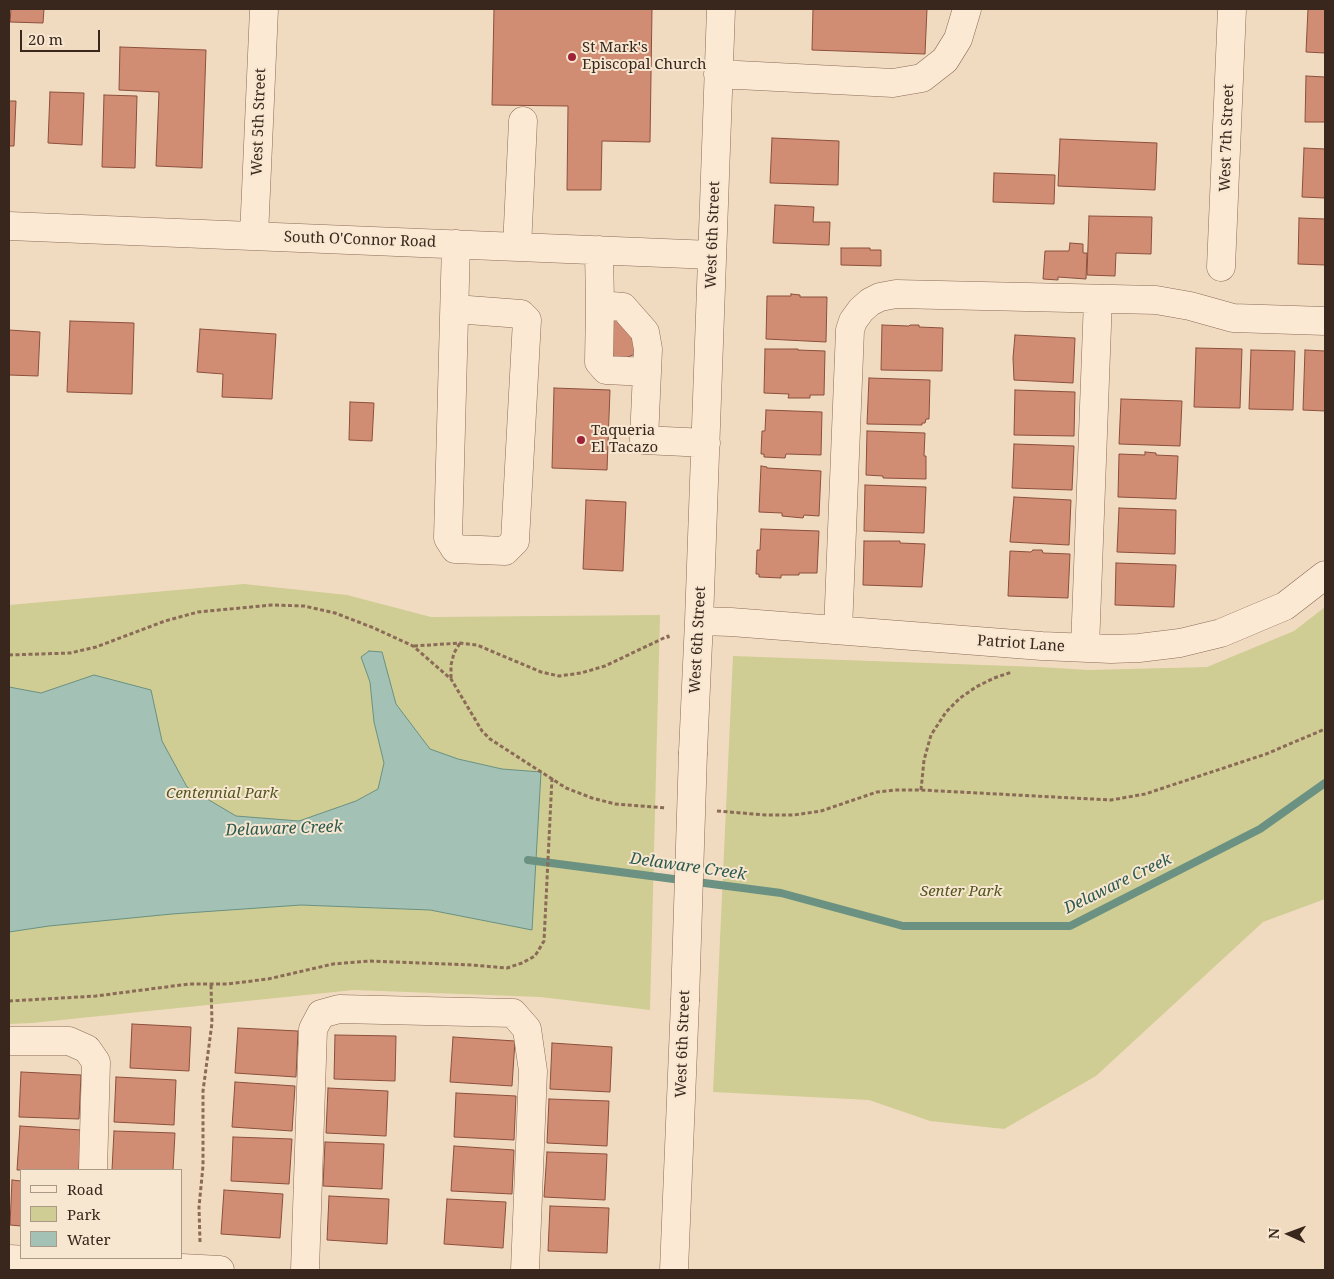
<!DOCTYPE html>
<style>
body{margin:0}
#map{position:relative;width:1334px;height:1279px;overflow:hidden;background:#f1dbc0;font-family:"Noto Serif",serif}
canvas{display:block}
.frame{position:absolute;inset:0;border:10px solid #39261c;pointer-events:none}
.legend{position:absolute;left:20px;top:1169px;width:162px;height:90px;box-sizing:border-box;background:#f7e6d0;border:1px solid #ab9988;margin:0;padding:6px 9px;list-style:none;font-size:15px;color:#39261c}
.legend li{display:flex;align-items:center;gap:10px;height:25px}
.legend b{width:25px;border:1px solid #ab9988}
.north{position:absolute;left:1264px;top:1209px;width:50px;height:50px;-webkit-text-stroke:4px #f7e6d0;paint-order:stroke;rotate:272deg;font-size:14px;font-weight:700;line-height:20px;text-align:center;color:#39261c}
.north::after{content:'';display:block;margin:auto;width:18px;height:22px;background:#39261c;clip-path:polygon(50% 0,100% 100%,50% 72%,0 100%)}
.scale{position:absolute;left:20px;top:30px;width:80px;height:22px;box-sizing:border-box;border:2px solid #39261c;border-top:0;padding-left:6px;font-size:15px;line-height:18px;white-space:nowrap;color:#39261c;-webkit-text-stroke:4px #f7e6d0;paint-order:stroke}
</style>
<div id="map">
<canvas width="1334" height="1279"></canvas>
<div class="frame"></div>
<ul class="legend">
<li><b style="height:6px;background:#fbe9d4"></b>Road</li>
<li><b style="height:14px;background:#cfcd93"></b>Park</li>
<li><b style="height:14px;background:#a3c2b5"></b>Water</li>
</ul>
<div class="north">N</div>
<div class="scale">20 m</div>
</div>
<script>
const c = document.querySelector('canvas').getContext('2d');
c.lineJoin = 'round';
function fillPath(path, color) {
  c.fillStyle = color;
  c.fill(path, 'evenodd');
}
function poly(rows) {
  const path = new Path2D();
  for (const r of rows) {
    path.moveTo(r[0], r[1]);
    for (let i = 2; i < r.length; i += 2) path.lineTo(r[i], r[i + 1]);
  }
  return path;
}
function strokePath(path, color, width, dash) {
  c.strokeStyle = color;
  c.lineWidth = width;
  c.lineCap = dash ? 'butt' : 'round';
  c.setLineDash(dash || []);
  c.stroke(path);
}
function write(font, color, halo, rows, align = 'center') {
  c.font = font + ' "Noto Serif",serif';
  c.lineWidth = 4;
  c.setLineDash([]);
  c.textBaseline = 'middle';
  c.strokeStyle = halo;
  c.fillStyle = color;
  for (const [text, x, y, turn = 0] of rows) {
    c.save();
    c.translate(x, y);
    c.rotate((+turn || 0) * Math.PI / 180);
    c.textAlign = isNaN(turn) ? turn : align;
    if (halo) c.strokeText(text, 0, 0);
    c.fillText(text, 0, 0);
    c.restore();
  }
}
fillPath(poly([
 [244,584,347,595,431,617,660,615,650,1010,540,997,354,990,32,1023,9,1024,9,605],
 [1325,607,1325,899,1263,922,1096,1076,1004,1129,930,1121,869,1100,713,1092,733,656,1039,667,1089,670,1207,667,1294,631]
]), '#cfcd93');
const water = poly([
 [369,651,382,652,396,704,430,749,458,759,502,769,541,772,532,930,430,910,301,905,172,914,49,926,9,932,9,687,41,693,94,675,151,690,162,741,187,787,236,816,299,821,356,801,378,789,384,763,374,722,370,682,361,657,369,651]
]);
fillPath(water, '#a3c2b5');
strokePath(water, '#6a9181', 1);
strokePath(poly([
 [528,860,781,893,903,926,1070,926,1260,829,1325,783]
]), '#6a9181', 8);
const building = poly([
 [11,9,44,9,43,23,10,22,11,9],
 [494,9,652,9,650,142,602,141,601,190,567,190,568,106,492,105,494,9],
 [813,9,927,9,925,54,812,50,813,9],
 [1308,9,1325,9,1325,53,1306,52,1308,9],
 [120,47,206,50,202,168,156,166,159,92,119,90,120,47],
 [1306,76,1325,77,1325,122,1305,122,1306,76],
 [50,92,84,93,82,145,48,143,50,92],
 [104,95,137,96,135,168,102,167,104,95],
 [9,101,16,101,14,146,9,146,9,101],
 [772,138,839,141,838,185,770,183,772,138],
 [1060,139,1157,143,1155,190,1058,186,1060,139],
 [1304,148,1325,149,1325,198,1302,197,1304,148],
 [994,173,1055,175,1054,204,993,202,994,173],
 [775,205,814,207,813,222,830,222,829,245,773,243,775,205],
 [1089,216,1152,217,1151,254,1116,253,1115,276,1087,275,1089,216],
 [1299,218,1325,219,1325,265,1298,264,1299,218],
 [1070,243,1083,244,1083,253,1087,253,1086,279,1058,277,1058,280,1043,279,1045,251,1069,251,1070,243],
 [841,248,870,248,870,250,881,250,881,266,841,265,841,248],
 [791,294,800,295,800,297,827,297,826,342,766,339,767,296,791,296,791,294],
 [625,315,640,352,616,362,600,325,625,315],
 [70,321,134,323,132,394,67,392,70,321],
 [882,325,909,326,910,325,919,325,919,327,943,328,942,371,881,370,882,325],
 [200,329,276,334,272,399,222,397,223,374,197,372,200,329],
 [9,330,40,332,38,376,9,375,9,330],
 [1015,335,1075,338,1073,383,1014,380,1013,358,1015,335],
 [1196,348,1242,349,1240,408,1194,407,1196,348],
 [765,349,798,349,798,350,825,351,824,395,810,395,810,398,788,398,789,394,764,393,765,349],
 [1251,350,1295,351,1293,410,1249,409,1251,350],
 [1305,350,1325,351,1325,411,1303,410,1305,350],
 [869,378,930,380,929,419,926,419,925,423,922,423,922,425,867,424,869,378],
 [554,388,610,390,607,470,552,468,554,388],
 [1015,390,1075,392,1074,436,1014,435,1015,390],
 [1121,399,1182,401,1180,446,1119,444,1121,399],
 [350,402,374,403,372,441,349,440,350,402],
 [766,410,822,412,821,455,786,454,785,458,764,457,764,454,761,454,762,431,765,431,766,410],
 [867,431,925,433,924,456,926,456,926,479,883,478,883,476,866,475,867,431],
 [1014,444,1074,446,1072,490,1012,488,1014,444],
 [1145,452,1156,453,1156,455,1178,456,1176,499,1118,497,1119,454,1145,455,1145,452],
 [761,466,767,467,767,468,821,471,819,516,804,515,803,518,782,516,782,513,759,512,761,466],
 [865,485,926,487,924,533,864,531,865,485],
 [1014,497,1071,500,1069,545,1010,542,1014,497],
 [586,500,626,502,623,571,583,569,586,500],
 [1119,508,1176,510,1175,554,1117,552,1119,508],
 [761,529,819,531,817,573,799,573,799,575,781,575,781,578,759,577,759,574,756,574,757,550,760,550,761,529],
 [864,541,900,541,900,543,925,544,922,587,863,585,864,541],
 [1033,550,1042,550,1043,553,1070,554,1068,598,1008,596,1010,551,1031,552,1033,550],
 [1116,563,1176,565,1174,607,1115,605,1116,563],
 [132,1024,191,1027,189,1071,130,1068,132,1024],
 [238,1028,298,1031,296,1077,235,1073,238,1028],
 [335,1035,396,1036,395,1081,334,1079,335,1035],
 [453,1037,515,1041,512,1086,450,1082,453,1037],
 [552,1043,612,1047,610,1092,550,1089,552,1043],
 [21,1072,81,1075,79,1119,19,1117,21,1072],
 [116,1077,176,1080,174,1125,114,1122,116,1077],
 [235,1082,295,1086,292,1131,232,1127,235,1082],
 [328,1088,388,1091,386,1136,326,1133,328,1088],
 [456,1093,516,1096,514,1140,454,1137,456,1093],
 [549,1099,609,1101,607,1146,547,1143,549,1099],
 [20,1126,81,1130,79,1170,17,1170,20,1126],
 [114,1131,175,1133,173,1170,112,1170,114,1131],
 [233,1137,292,1139,289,1184,231,1181,233,1137],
 [325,1142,384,1144,382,1189,323,1186,325,1142],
 [454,1146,514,1150,512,1194,451,1191,454,1146],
 [547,1152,607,1154,605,1200,544,1197,547,1152],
 [12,1180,21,1181,21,1226,10,1225,12,1180],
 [224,1190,283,1194,280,1238,221,1234,224,1190],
 [329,1196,389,1199,387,1244,327,1240,329,1196],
 [447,1199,506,1202,503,1248,444,1244,447,1199],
 [550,1206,609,1208,607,1253,548,1251,550,1206]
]);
fillPath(building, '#d18d74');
strokePath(building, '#8b4f3b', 1);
const minor = poly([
 [718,74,893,83,922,78,945,60,958,39,967,9],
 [9,226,712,255],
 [254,236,264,9],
 [517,247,523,121],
 [599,250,600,305,623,307,645,332,648,349,644,440,706,443],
 [1221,267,1232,9],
 [600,305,599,362,606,370,647,372],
 [455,309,521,314,527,320,515,541,505,551,455,549,448,538,456,244],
 [699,621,731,622,1042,646,1111,649,1139,648,1180,643,1221,633,1285,606,1325,575],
 [838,630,850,330,853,321,861,310,870,302,880,297,896,294,1156,300,1190,306,1233,318,1325,321],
 [1085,648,1098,299],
 [693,752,699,621,721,9],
 [9,1041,69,1041,87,1049,96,1062,93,1170],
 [9,1259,220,1270],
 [305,1270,313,1029,321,1014,339,1009,513,1013,527,1029,533,1071,525,1270],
 [674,1270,685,1001]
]);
strokePath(minor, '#8b6b57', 29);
strokePath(poly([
 [414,646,460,643,477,645,541,672,559,676,581,673,605,666,668,636,669,640],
 [9,655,70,653,96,647,165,621,198,612,272,605,304,606,335,613,374,628,413,646,451,679,482,731,490,739,566,788,592,798,615,804,666,808],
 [451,678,451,665,454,653,460,643],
 [921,790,924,760,931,735,946,712,960,698,976,687,994,678,1012,672],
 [717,811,766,815,794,815,821,811,877,792,895,790,921,790,1111,800,1145,794,1266,754,1325,729],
 [9,1001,96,996,189,984,227,984,268,979,333,964,370,961,471,965,507,968,522,963,535,956,544,941,552,778],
 [200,1242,199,1207,203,1166,203,1091,212,1023,211,984]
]), '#8b6b57', 3, [4, 2.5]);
strokePath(minor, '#fbe9d4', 28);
const minorBridge = poly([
 [685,1001,693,752]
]);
strokePath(minorBridge, '#8b6b57', 29, []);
strokePath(minorBridge, '#fbe9d4', 28);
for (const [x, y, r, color] of [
 [572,57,5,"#9e2336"],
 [581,440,5,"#9e2336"]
]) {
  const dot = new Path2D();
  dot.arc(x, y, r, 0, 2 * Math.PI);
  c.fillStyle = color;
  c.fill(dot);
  strokePath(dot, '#f7e6d0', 2);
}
write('15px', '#39261c', '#f7e6d0', [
 ["St Mark's",582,48],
 ["Episcopal Church",582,65],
 ["Taqueria",591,431],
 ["El Tacazo",591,448]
], 'left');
write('15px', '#39261c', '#f7e6d0', [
 ["West 5th Street",259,122,-88],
 ["West 7th Street",1227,138,-88],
 ["West 6th Street",713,235,-88],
 ["South O'Connor Road",360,240,2],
 ["West 6th Street",698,640,-87],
 ["Patriot Lane",1021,644,4],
 ["West 6th Street",683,1044,-88]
]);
write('italic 15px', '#525721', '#f7e6d0', [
 ["Centennial Park",222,794],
 ["Senter Park",961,892]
]);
write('italic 16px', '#2a5a50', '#f7e6d0', [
 ["Delaware Creek",284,829,-2],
 ["Delaware Creek",688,867,8],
 ["Delaware Creek",1118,884,-26]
]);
</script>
